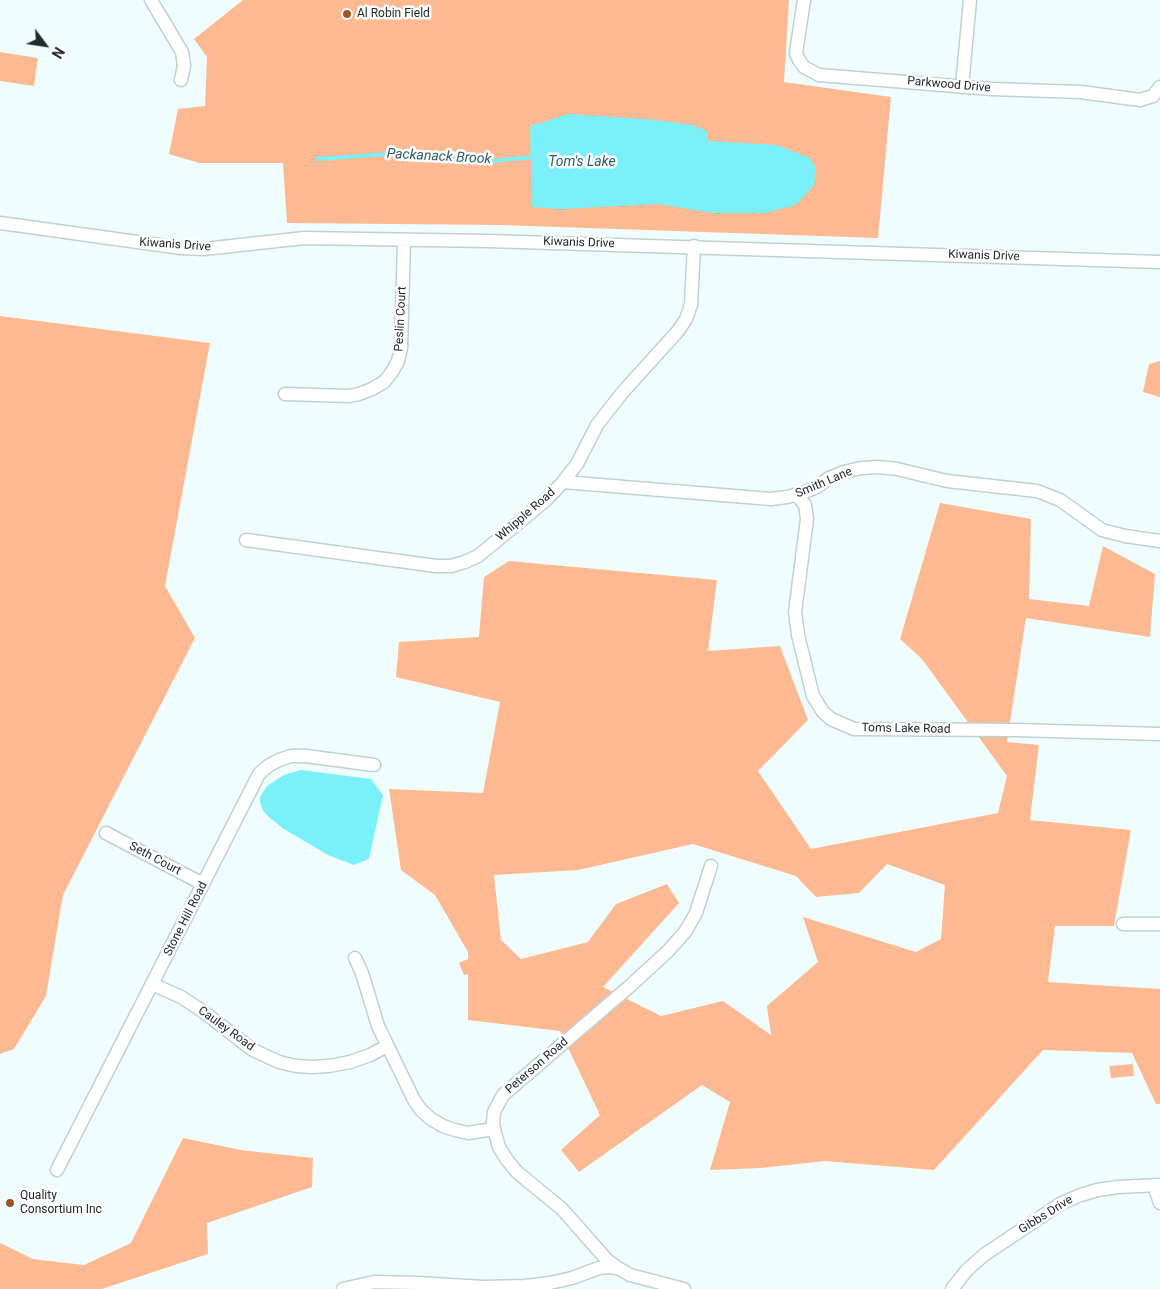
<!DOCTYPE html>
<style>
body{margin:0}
#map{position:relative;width:1160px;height:1289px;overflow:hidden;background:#f0fdfe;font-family:Roboto,sans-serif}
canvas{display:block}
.north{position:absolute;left:20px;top:20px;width:50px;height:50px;-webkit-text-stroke:4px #fff;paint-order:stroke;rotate:121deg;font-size:14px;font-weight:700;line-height:20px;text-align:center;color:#222828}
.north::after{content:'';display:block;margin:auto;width:18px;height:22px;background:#222828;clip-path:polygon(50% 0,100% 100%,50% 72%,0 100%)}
</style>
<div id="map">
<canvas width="1160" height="1289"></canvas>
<div class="north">N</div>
</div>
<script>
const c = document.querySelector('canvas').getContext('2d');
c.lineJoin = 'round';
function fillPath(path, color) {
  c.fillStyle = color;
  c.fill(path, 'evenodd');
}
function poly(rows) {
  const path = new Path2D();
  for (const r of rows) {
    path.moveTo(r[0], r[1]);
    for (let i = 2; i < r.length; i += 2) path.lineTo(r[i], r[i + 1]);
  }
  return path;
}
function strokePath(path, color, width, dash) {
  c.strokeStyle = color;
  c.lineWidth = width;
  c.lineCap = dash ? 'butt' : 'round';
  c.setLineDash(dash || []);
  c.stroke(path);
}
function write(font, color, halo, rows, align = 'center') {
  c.font = font + ' Roboto,sans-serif';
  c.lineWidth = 5;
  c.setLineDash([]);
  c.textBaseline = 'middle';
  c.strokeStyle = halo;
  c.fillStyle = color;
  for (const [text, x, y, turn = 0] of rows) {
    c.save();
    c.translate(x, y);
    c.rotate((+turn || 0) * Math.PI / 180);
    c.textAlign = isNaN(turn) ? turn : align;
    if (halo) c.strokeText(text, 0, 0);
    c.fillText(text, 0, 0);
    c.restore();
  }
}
fillPath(poly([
 [243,0,789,0,784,82,891,97,878,238,500,225,287,223,283,163,199,163,169,154,178,109,205,106,207,57,194,39],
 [0,52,38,58,34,86,0,81],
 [0,316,210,343,165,586,195,638,63,895,46,996,14,1049,0,1054],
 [1160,361,1160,397,1143,392,1149,364],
 [940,503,1031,519,1029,599,1089,606,1103,546,1155,574,1150,637,1026,618,1007,742,1039,745,1030,820,1131,830,1114,926,1055,926,1048,982,1160,989,1160,1104,1156,1104,1132,1053,1043,1050,934,1170,825,1161,761,1168,710,1170,730,1102,702,1085,579,1172,561,1150,600,1115,560,1031,468,1020,468,974,464,975,459,963,468,959,468,952,435,895,401,870,389,789,483,793,500,702,396,677,399,642,479,637,484,577,509,561,717,580,708,651,780,646,808,720,758,771,811,849,998,813,1007,776,922,659,900,639],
 [693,844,796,876,816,897,859,893,887,864,945,885,941,939,916,952,803,917,818,962,767,1006,771,1035,723,1001,661,1016,603,987,679,903,667,884,616,904,588,942,521,959,501,940,494,875,578,870],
 [1133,1064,1134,1076,1111,1078,1109,1066],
 [183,1138,241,1150,313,1158,312,1187,207,1223,208,1254,102,1289,0,1289,0,1243,33,1259,84,1265,131,1243]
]), '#fdb991');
fillPath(poly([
 [569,114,656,120,693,125,707,131,708,141,777,145,810,158,816,168,814,185,796,205,764,213,712,213,658,204,561,209,532,207,530,126],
 [301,770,371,779,383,795,369,859,354,865,328,855,284,829,270,818,263,811,260,802,260,797,267,786,284,775]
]), '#7af1fa');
strokePath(poly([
 [317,159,401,153,482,162,531,157]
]), '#7af1fa', 4);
const minor = poly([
 [151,0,182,52,184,66,181,80],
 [804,0,796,53,799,60,804,67,819,75,992,89,1081,92,1140,100,1153,96,1160,87],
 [962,87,970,0],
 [0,223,181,248,204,249,304,238,488,241,1160,262],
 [285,394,349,396,359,394,372,389,384,382,392,372,398,361,401,348,404,240],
 [563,482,771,499,787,497,802,493,817,487,829,478,844,472,861,468,879,467,897,469,947,481,1037,491,1060,500,1102,530,1125,536,1160,541],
 [797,495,805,505,807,519,795,612,798,635,813,696,823,712,831,719,854,729,1016,730,1160,734],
 [246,540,436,566,451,566,465,562,478,556,546,500,563,482,577,464,597,425,622,393,678,331,686,319,691,305,694,246],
 [106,833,203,884],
 [1123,924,1160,924],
 [355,958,362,973,378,1026,414,1100,421,1110,431,1119,443,1126,455,1130,468,1133,494,1129],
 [152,984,181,997,201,1010,253,1050,279,1062,296,1066,312,1067,329,1066,350,1062,370,1055,387,1046],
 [57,1170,259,774,268,766,279,760,291,756,306,756,374,765],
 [1154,1185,1160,1203],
 [618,1268,607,1260,562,1209,517,1172,507,1160,499,1147,495,1133,493,1123,494,1112,503,1095,630,986,668,951,685,932,696,913,711,866],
 [343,1289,374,1282,417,1283,484,1287,525,1286,550,1283,572,1278,599,1268,608,1267,618,1268,630,1275,684,1289],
 [952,1289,967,1270,984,1255,1060,1204,1078,1196,1097,1190,1118,1187,1160,1185]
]);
strokePath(minor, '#c1d0d2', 15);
strokePath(minor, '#fff', 12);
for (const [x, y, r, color] of [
 [347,14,5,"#995527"],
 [10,1203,5,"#995527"]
]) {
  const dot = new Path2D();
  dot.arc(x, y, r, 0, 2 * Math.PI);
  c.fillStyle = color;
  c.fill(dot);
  strokePath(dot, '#fff', 2);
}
write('12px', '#222828', '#fff', [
 ["Al Robin Field",357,14],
 ["Quality",20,1196],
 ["Consortium Inc",20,1210]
], 'left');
write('12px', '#222828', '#fff', [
 ["Parkwood Drive",949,85,5],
 ["Kiwanis Drive",579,243,2],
 ["Kiwanis Drive",175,245,4],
 ["Kiwanis Drive",984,256,2],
 ["Peslin Court",401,319,-87],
 ["Smith Lane",824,483,-23],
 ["Whipple Road",526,515,-41],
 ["Toms Lake Road",906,729,1],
 ["Seth Court",155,859,28],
 ["Stone Hill Road",186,919,-63],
 ["Cauley Road",226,1029,36],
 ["Peterson Road",537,1066,-41],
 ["Gibbs Drive",1046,1215,-32]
]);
write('italic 14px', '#2a5e62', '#fff', [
 ["Packanack Brook",439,157,3],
 ["Tom's Lake",582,162]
]);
</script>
